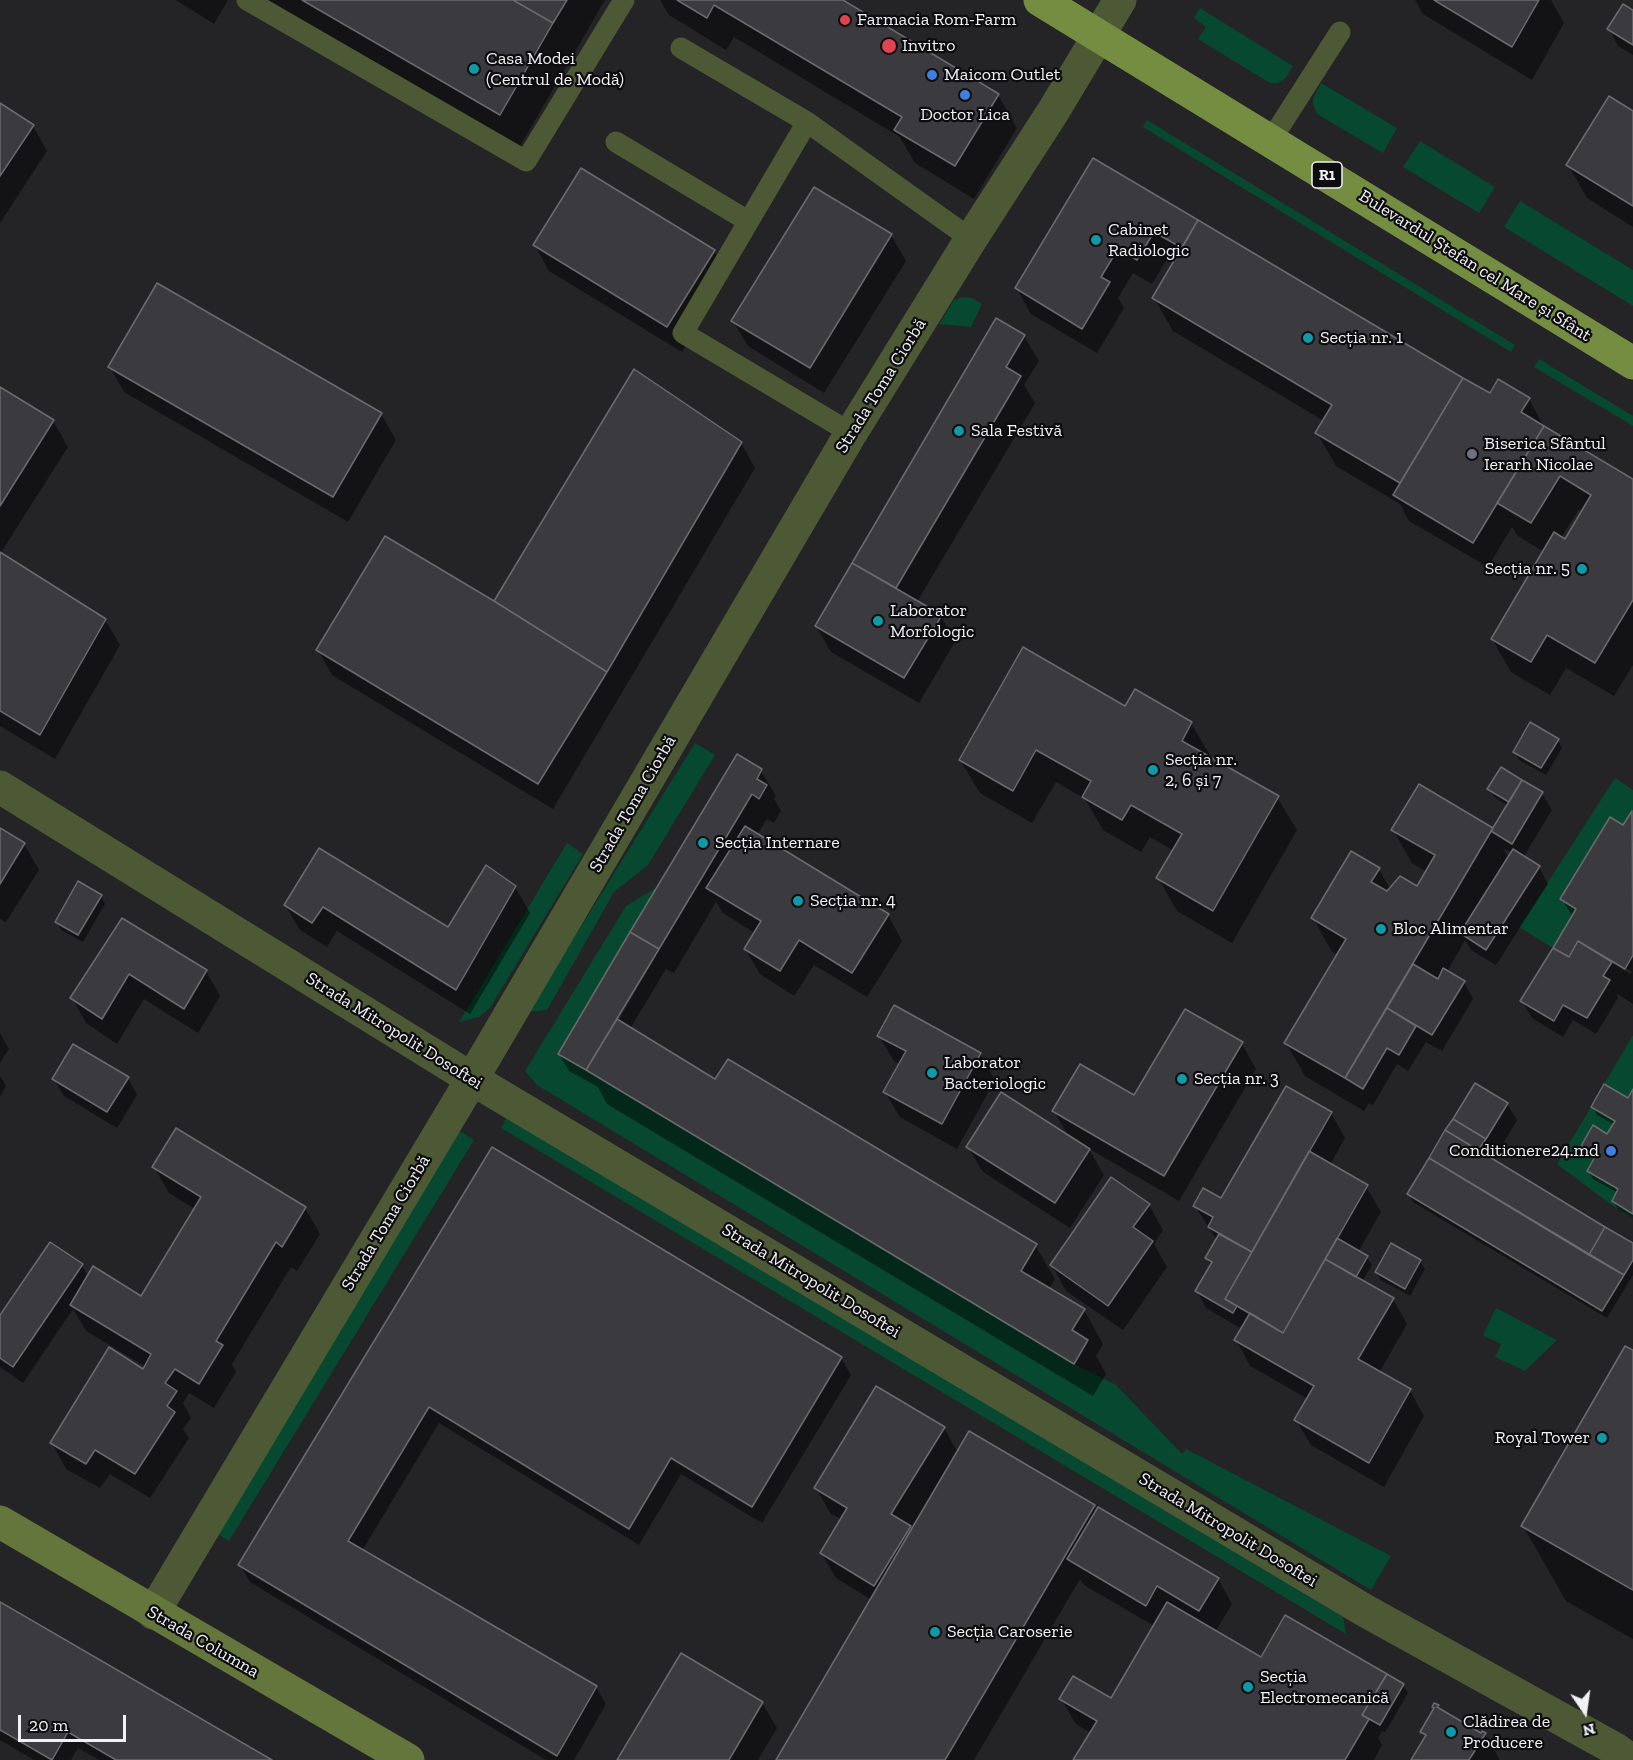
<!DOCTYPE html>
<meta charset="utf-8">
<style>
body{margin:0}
#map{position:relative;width:1633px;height:1760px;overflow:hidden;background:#242326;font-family:"Zilla Slab",serif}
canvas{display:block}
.north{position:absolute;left:1555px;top:1682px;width:60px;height:60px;-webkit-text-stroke:4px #0d0c0e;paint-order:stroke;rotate:167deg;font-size:16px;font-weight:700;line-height:24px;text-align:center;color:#f1f0f3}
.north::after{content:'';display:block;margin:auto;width:21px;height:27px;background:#f1f0f3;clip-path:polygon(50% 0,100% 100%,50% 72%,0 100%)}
.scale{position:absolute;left:18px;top:1715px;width:108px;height:27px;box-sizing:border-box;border:3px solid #f1f0f3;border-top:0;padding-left:8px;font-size:18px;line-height:21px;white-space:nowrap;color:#f1f0f3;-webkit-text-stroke:4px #0d0c0e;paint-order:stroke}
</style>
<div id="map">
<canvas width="1633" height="1760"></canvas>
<div class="north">N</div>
<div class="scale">20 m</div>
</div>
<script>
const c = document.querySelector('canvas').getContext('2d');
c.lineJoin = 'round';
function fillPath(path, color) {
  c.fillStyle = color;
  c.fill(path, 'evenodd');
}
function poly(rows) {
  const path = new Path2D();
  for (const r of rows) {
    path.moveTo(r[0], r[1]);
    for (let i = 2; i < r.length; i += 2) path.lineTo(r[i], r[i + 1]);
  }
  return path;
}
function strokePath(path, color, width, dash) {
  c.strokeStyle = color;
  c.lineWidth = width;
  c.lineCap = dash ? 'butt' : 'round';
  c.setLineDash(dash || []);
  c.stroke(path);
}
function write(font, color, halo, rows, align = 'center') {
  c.font = font + ' "Zilla Slab",serif';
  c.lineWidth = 4.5;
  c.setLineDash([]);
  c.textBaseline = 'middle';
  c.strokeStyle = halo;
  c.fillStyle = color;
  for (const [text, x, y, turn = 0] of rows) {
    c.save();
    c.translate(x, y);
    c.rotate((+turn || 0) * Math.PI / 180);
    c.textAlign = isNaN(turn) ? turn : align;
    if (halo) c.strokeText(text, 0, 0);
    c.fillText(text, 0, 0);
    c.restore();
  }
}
fillPath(poly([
 [1200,8,1293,66,1285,79,1278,83,1270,83,1198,39,1206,27,1194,18],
 [1321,83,1397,128,1383,153,1317,114,1313,104,1313,98],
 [1147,120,1515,345,1511,352,1143,127],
 [1420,141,1495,187,1479,213,1403,167],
 [1520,201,1633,270,1633,306,1504,227],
 [963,297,972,298,982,304,971,327,939,324,954,300],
 [1539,359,1633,416,1633,426,1534,367],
 [695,743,715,755,648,865,614,892,547,1010,528,1012],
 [1615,778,1633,790,1633,811,1623,825,1610,817,1560,898,1576,909,1553,948,1519,927],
 [567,843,583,854,490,1008,479,1017,459,1022],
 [657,887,558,1054,1074,1364,1116,1385,1182,1454,1186,1449,1391,1556,1371,1590,537,1085,525,1071,626,906],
 [1633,1035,1633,1089,1628,1098,1604,1084],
 [1591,1107,1615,1121,1607,1134,1593,1125,1581,1146,1596,1155,1587,1171,1618,1189,1612,1201,1633,1214,1633,1218,1609,1203,1557,1164],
 [508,1115,1343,1617,1346,1634,501,1128],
 [457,1129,474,1140,229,1541,212,1530],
 [1496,1308,1557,1340,1525,1371,1495,1357,1501,1344,1483,1335]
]), '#064930');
fillPath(poly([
 [176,0,228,0,214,24],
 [265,0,605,0,519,148],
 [660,0,840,0,998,95,1017,128,974,199,915,163,900,137,734,37,726,50,669,15],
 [1415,0,1551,0,1564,23,1532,80,1423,14],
 [1633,12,1633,55,1618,46,1609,29],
 [0,105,33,126,47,151,0,223],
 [1633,113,1633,227,1587,198,1568,165],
 [1093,160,1490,395,1529,399,1543,425,1542,426,1633,480,1633,665,1614,696,1566,668,1550,695,1511,672,1492,639,1544,552,1518,536,1512,527,1488,567,1409,521,1400,504,1336,466,1317,433,1324,421,1173,331,1154,298,1176,260,1169,256,1152,284,1133,273,1118,298,1124,308,1097,353,1031,314,1017,289],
 [1579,509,1583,511,1566,541,1561,538],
 [891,235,906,261,824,393,748,346,733,321],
 [535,245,714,251,728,276,682,352,549,271],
 [997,320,1024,336,1039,361,1024,385,1035,403,917,602,941,616,955,642,919,703,831,652,816,626],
 [110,367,381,414,396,440,348,522,124,392],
 [0,388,53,421,68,447,0,554],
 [741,443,755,468,553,809,332,675,318,650,494,603],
 [0,554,105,620,120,645,55,759,0,726],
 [1126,708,1191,723,1211,757,1210,758,1277,797,1297,830,1232,943,1177,911,1158,878,1174,851,1150,837,1141,852,1103,830,1085,799,1056,782,1032,823,980,793,960,760],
 [1558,740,1562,748,1546,775,1519,760,1515,752],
 [1501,769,1542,794,1552,810,1523,858,1539,867,1548,884,1496,965,1471,950,1465,940,1447,972,1464,982,1473,999,1442,1051,1426,1042,1408,1071,1397,1064,1373,1105,1369,1103,1364,1111,1305,1076,1286,1043,1338,955,1332,952,1313,918,1379,869,1390,889,1417,888,1427,872,1412,863,1393,830,1494,830,1508,806,1494,797,1489,789],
 [1503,848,1512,853,1509,858],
 [761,771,776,796,774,799,781,811,774,823,767,819,757,835,888,915,902,941,867,997,814,965,794,996,760,974,745,949,755,933,723,913,716,902,674,973,666,969,630,1029,716,1081,1035,1245,1055,1279,1049,1289,1084,1310,1103,1344,1096,1356,1106,1374,1093,1396,607,1104,598,1087,569,1071,559,1054],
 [654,954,656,956,618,1021,615,1021],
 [1632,813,1633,1004,1616,993,1618,998,1596,1034,1573,1020,1563,1037,1532,1018,1522,1001,1573,917,1562,899,1624,827],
 [1603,954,1632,972,1630,974,1603,957],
 [0,830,24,844,39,870,6,922,0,919],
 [320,850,448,929,515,887,530,913,470,1014,337,931,327,947,300,930,285,905],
 [101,896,105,904,83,942,61,930,57,922],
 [122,920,206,971,220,996,198,1033,144,999,117,1044,86,1023,72,998],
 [0,1033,9,1049,0,1063],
 [879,1036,980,1054,995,1080,957,1149,900,1117,885,1092,900,1064,894,1061],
 [1242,1044,1256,1069,1179,1201,1088,1148,1104,1175,1070,1228,983,1172,968,1147,1068,1136,1054,1111,1135,1097],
 [0,1076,6,1086,0,1096],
 [128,1078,137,1095,117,1128,64,1096,54,1079],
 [1475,1085,1507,1104,1517,1120,1496,1155,1488,1150,1484,1156,1633,1245,1633,1275,1607,1318,1413,1202,1409,1194],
 [1633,1092,1633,1218,1618,1209,1613,1201,1618,1193,1593,1179,1588,1171,1595,1159,1587,1154,1582,1146,1608,1136,1615,1125,1597,1115,1593,1107,1628,1100],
 [1331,1113,1345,1138,1330,1165,1366,1186,1381,1212,1358,1252,1367,1257,1372,1265,1362,1282,1393,1299,1407,1324,1379,1373,1410,1391,1424,1416,1384,1487,1311,1445,1296,1420,1308,1399,1250,1366,1236,1340,1242,1329,1206,1308,1197,1291,1211,1266,1207,1258,1217,1240,1195,1206,1222,1200],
 [493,1149,841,1358,851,1375,762,1523,681,1474,639,1545,439,1423,362,1551,596,1687,606,1704,574,1760,546,1760,250,1582,240,1565],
 [154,1167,305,1208,320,1234,297,1271,291,1267,232,1364,236,1372,214,1408,189,1393,183,1403,191,1418,183,1429,189,1438,150,1498,110,1474,100,1488,66,1469,52,1443,144,1371,146,1367,86,1331,73,1309,23,1383,0,1367,0,1318,82,1265,88,1277,142,1298,195,1209,169,1193],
 [1149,1205,1163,1230,1154,1244,1167,1267,1123,1330,1066,1291,1052,1265],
 [1420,1261,1425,1269,1410,1296,1381,1280,1376,1272],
 [1633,1352,1633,1639,1566,1601,1523,1526],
 [944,1428,958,1453,1094,1506,1097,1512,1218,1579,1232,1604,1215,1632,1262,1659,1286,1617,1403,1685,1408,1693,1385,1732,1382,1731,1378,1738,1382,1745,1374,1760,1075,1760,1091,1733,1076,1724,1061,1699,1111,1700,1154,1626,1084,1585,1080,1579,974,1760,778,1760,872,1600,836,1578,821,1553,842,1520,830,1513,816,1488],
 [0,1604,269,1760,99,1760,78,1748,71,1760,34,1760,0,1740],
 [762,1703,777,1728,758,1760,618,1760],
 [1438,1706,1440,1711,1482,1735,1483,1733,1485,1735,1500,1760,1413,1760,1426,1738,1422,1732,1435,1710,1434,1707]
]), '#0007');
const building = poly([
 [302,0,513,0,553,23,500,115,302,0],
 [513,0,567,0,553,23,513,0],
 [677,0,843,0,999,94,955,166,894,130,902,117,714,5,707,18,677,0],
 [1434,0,1539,0,1512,47,1434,0],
 [1623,4,1633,10,1633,45,1607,29,1623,4],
 [1609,96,1633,111,1633,206,1566,165,1609,96],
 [0,103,34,125,0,176,0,103],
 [1093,158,1198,220,1182,248,1154,232,1137,260,1118,249,1101,277,1110,282,1082,329,1015,288,1093,158],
 [581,168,715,250,667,327,533,245,581,168],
 [814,187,892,234,810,368,731,321,814,187],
 [1198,220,1463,378,1400,483,1315,433,1332,405,1152,298,1198,220],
 [157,283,382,413,333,497,108,367,157,283],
 [996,318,1025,335,1006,367,1021,376,896,588,852,563,996,318],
 [634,369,742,442,607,672,494,601,634,369],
 [1463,378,1490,393,1498,379,1530,398,1521,412,1544,426,1473,543,1393,495,1463,378],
 [0,387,54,420,0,506,0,387],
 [1544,426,1633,479,1633,600,1595,663,1547,635,1531,662,1491,639,1554,532,1565,539,1591,495,1560,476,1531,523,1497,503,1544,426],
 [385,536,494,601,607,672,538,784,316,650,385,536],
 [0,552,106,619,40,735,0,711,0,552],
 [852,563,942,615,904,678,815,626,852,563],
 [1023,647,1125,706,1135,689,1192,722,1182,741,1279,796,1213,911,1156,878,1182,834,1131,805,1122,820,1082,797,1091,781,1036,750,1013,791,959,760,1023,647],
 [1530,722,1559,739,1541,768,1513,752,1530,722],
 [737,754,762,769,757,779,767,785,759,799,752,794,659,949,630,932,737,754],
 [1501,767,1522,780,1509,802,1487,789,1501,767],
 [1522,780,1543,792,1512,844,1491,831,1522,780],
 [1419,784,1493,828,1345,1078,1284,1043,1346,939,1311,918,1351,851,1380,868,1371,882,1387,891,1400,876,1417,886,1435,855,1391,830,1419,784],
 [1632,811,1633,955,1625,969,1578,941,1569,957,1553,948,1576,909,1560,899,1610,817,1623,825,1632,811],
 [745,826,889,914,852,973,799,940,780,971,744,949,761,921,706,888,745,826],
 [0,828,25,843,0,884,0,828],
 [319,848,448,927,486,865,516,886,456,990,323,907,312,923,284,905,319,848],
 [1513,849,1540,866,1486,950,1460,933,1513,849],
 [78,881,102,895,78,935,55,922,78,881],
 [122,918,207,970,184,1009,129,974,102,1019,70,998,122,918],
 [630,932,659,949,586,1070,558,1054,630,932],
 [1578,941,1612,962,1603,976,1610,980,1587,1018,1563,1005,1554,1021,1520,1001,1553,948,1569,957,1578,941],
 [1413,964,1438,979,1443,968,1465,981,1432,1035,1387,1008,1413,964],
 [894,1005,981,1053,942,1124,883,1092,906,1051,877,1036,894,1005],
 [1387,1008,1416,1026,1399,1055,1387,1048,1363,1089,1345,1078,1387,1008],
 [1185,1009,1243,1042,1164,1176,1052,1111,1080,1064,1134,1095,1185,1009],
 [617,1019,715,1079,728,1059,1037,1244,1021,1271,1085,1309,1072,1330,1088,1340,1074,1364,586,1070,617,1019],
 [73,1044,129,1077,107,1112,52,1079,73,1044],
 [1475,1083,1508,1103,1486,1139,1453,1119,1475,1083],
 [1604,1084,1628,1098,1633,1089,1633,1214,1612,1201,1618,1189,1587,1171,1596,1155,1581,1146,1593,1125,1607,1134,1615,1121,1591,1107,1604,1084],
 [1286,1086,1332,1112,1252,1252,1208,1227,1213,1217,1193,1206,1203,1188,1221,1198,1286,1086],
 [1001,1092,1090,1149,1055,1203,966,1147,1001,1092],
 [1453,1119,1486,1139,1478,1150,1445,1130,1453,1119],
 [176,1128,306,1207,282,1247,276,1242,216,1341,223,1345,199,1384,175,1369,165,1383,177,1391,167,1406,175,1412,135,1474,95,1450,86,1464,50,1443,109,1347,143,1369,151,1354,70,1305,93,1266,141,1296,201,1197,152,1167,176,1128],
 [1445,1130,1605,1227,1589,1255,1429,1158,1445,1130],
 [492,1147,842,1357,752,1507,671,1458,629,1529,429,1407,348,1541,597,1686,557,1756,238,1565,492,1147],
 [1309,1151,1368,1185,1283,1333,1225,1299,1309,1151],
 [1429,1158,1624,1275,1602,1311,1407,1194,1429,1158],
 [1111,1177,1150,1204,1133,1227,1153,1241,1108,1306,1050,1265,1111,1177],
 [1605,1227,1633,1243,1633,1260,1624,1275,1589,1255,1605,1227],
 [1219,1234,1252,1252,1225,1299,1237,1306,1233,1313,1195,1291,1212,1262,1205,1258,1219,1234],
 [1337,1238,1368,1256,1356,1277,1325,1259,1337,1238],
 [50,1242,83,1264,13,1367,0,1358,0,1315,50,1242],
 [1391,1243,1421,1260,1405,1289,1375,1272,1391,1243],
 [1325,1259,1394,1298,1358,1359,1411,1389,1369,1463,1294,1420,1314,1386,1234,1340,1250,1313,1283,1333,1325,1259],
 [1625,1346,1633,1350,1633,1590,1521,1526,1625,1346],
 [876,1386,945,1427,891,1514,911,1526,874,1586,820,1553,847,1508,814,1488,876,1386],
 [969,1431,1095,1505,945,1760,776,1760,969,1431],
 [1098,1507,1219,1578,1199,1611,1157,1586,1146,1606,1067,1559,1098,1507],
 [0,1602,272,1760,116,1760,68,1732,52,1760,0,1730,0,1602],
 [1167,1602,1261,1657,1285,1615,1387,1674,1362,1715,1369,1719,1345,1760,1073,1760,1097,1721,1059,1699,1073,1676,1111,1698,1167,1602],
 [681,1653,763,1702,729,1760,617,1760,681,1653],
 [1387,1674,1404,1684,1380,1725,1362,1715,1387,1674],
 [1434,1703,1439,1705,1437,1707,1481,1733,1482,1731,1486,1733,1469,1760,1411,1760,1426,1735,1420,1732,1434,1708,1432,1707,1434,1703]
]);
fillPath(building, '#3b3a3e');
strokePath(building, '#6b6a6e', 1.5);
strokePath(poly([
 [247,0,526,161,624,0],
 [681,48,807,122,971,239],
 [807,122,683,333,851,433],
 [1271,140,1340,32],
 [616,142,748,221]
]), '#4d5935', 21);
strokePath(poly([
 [0,787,472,1079,1364,1610,1617,1750,1630,1760],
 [153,1613,472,1079,851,433,971,239,1054,110,1120,0]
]), '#4d5935', 33);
strokePath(poly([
 [0,1522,408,1760]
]), '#64763c', 33);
strokePath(poly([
 [1040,0,1633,363]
]), '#758d40', 33);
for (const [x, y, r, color] of [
 [845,20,6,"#e0444e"],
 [889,46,8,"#e0444e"],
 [474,69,6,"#0f9aa8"],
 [932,75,6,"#3f7fe0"],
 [965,95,6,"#3f7fe0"],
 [1096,240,6,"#0f9aa8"],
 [1308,338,6,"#0f9aa8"],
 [959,431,6,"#0f9aa8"],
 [1472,454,6,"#6b7280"],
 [1582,569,6,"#0f9aa8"],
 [878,621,6,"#0f9aa8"],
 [1153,770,6,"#0f9aa8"],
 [703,843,6,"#0f9aa8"],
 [798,901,6,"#0f9aa8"],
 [1381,929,6,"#0f9aa8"],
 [932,1073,6,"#0f9aa8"],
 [1182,1079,6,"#0f9aa8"],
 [1611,1151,6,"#3f7fe0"],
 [1602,1438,6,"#0f9aa8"],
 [935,1632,6,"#0f9aa8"],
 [1248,1687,6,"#0f9aa8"],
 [1451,1732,6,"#0f9aa8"]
]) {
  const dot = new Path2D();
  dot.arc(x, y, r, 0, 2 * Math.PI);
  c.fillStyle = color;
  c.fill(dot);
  strokePath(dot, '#0d0c0e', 2);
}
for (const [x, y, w] of [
 [1327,175,30]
]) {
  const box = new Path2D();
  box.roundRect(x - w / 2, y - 13, w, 26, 4.5);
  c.fillStyle = '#0d0c0e';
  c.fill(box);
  strokePath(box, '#f1f0f3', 1.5);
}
write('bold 16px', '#f1f0f3', null, [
 ["R1",1327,175]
]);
write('18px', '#f1f0f3', '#0d0c0e', [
 ["Farmacia Rom-Farm",857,20],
 ["Invitro",902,46],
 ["Casa Modei",486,59],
 ["(Centrul de Modă)",486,80],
 ["Maicom Outlet",944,75],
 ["Doctor Lica",965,115,"center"],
 ["Cabinet",1108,230],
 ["Radiologic",1108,251],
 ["Secția nr. 1",1320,338],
 ["Sala Festivă",971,431],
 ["Biserica Sfântul",1484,444],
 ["Ierarh Nicolae",1484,465],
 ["Secția nr. 5",1570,569,"right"],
 ["Laborator",890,611],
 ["Morfologic",890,632],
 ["Secția nr.",1165,760],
 ["2, 6 și 7",1165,781],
 ["Secția Internare",715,843],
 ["Secția nr. 4",810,901],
 ["Bloc Alimentar",1393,929],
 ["Laborator",944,1063],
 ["Bacteriologic",944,1084],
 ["Secția nr. 3",1194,1079],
 ["Conditionere24.md",1599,1151,"right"],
 ["Royal Tower",1590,1438,"right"],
 ["Secția Caroserie",947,1632],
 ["Secția",1260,1677],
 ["Electromecanică",1260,1698],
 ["Clădirea de",1463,1722],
 ["Producere",1463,1743]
], 'left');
write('18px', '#f1f0f3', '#0d0c0e', [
 ["Bulevardul Ștefan cel Mare și Sfânt",1475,266,32],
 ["Strada Toma Ciorbă",881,386,-58],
 ["Strada Toma Ciorbă",633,804,-60],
 ["Strada Mitropolit Dosoftei",394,1031,32],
 ["Strada Toma Ciorbă",386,1223,-59],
 ["Strada Mitropolit Dosoftei",811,1281,31],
 ["Strada Mitropolit Dosoftei",1228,1530,31],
 ["Strada Columna",203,1642,30]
]);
</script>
